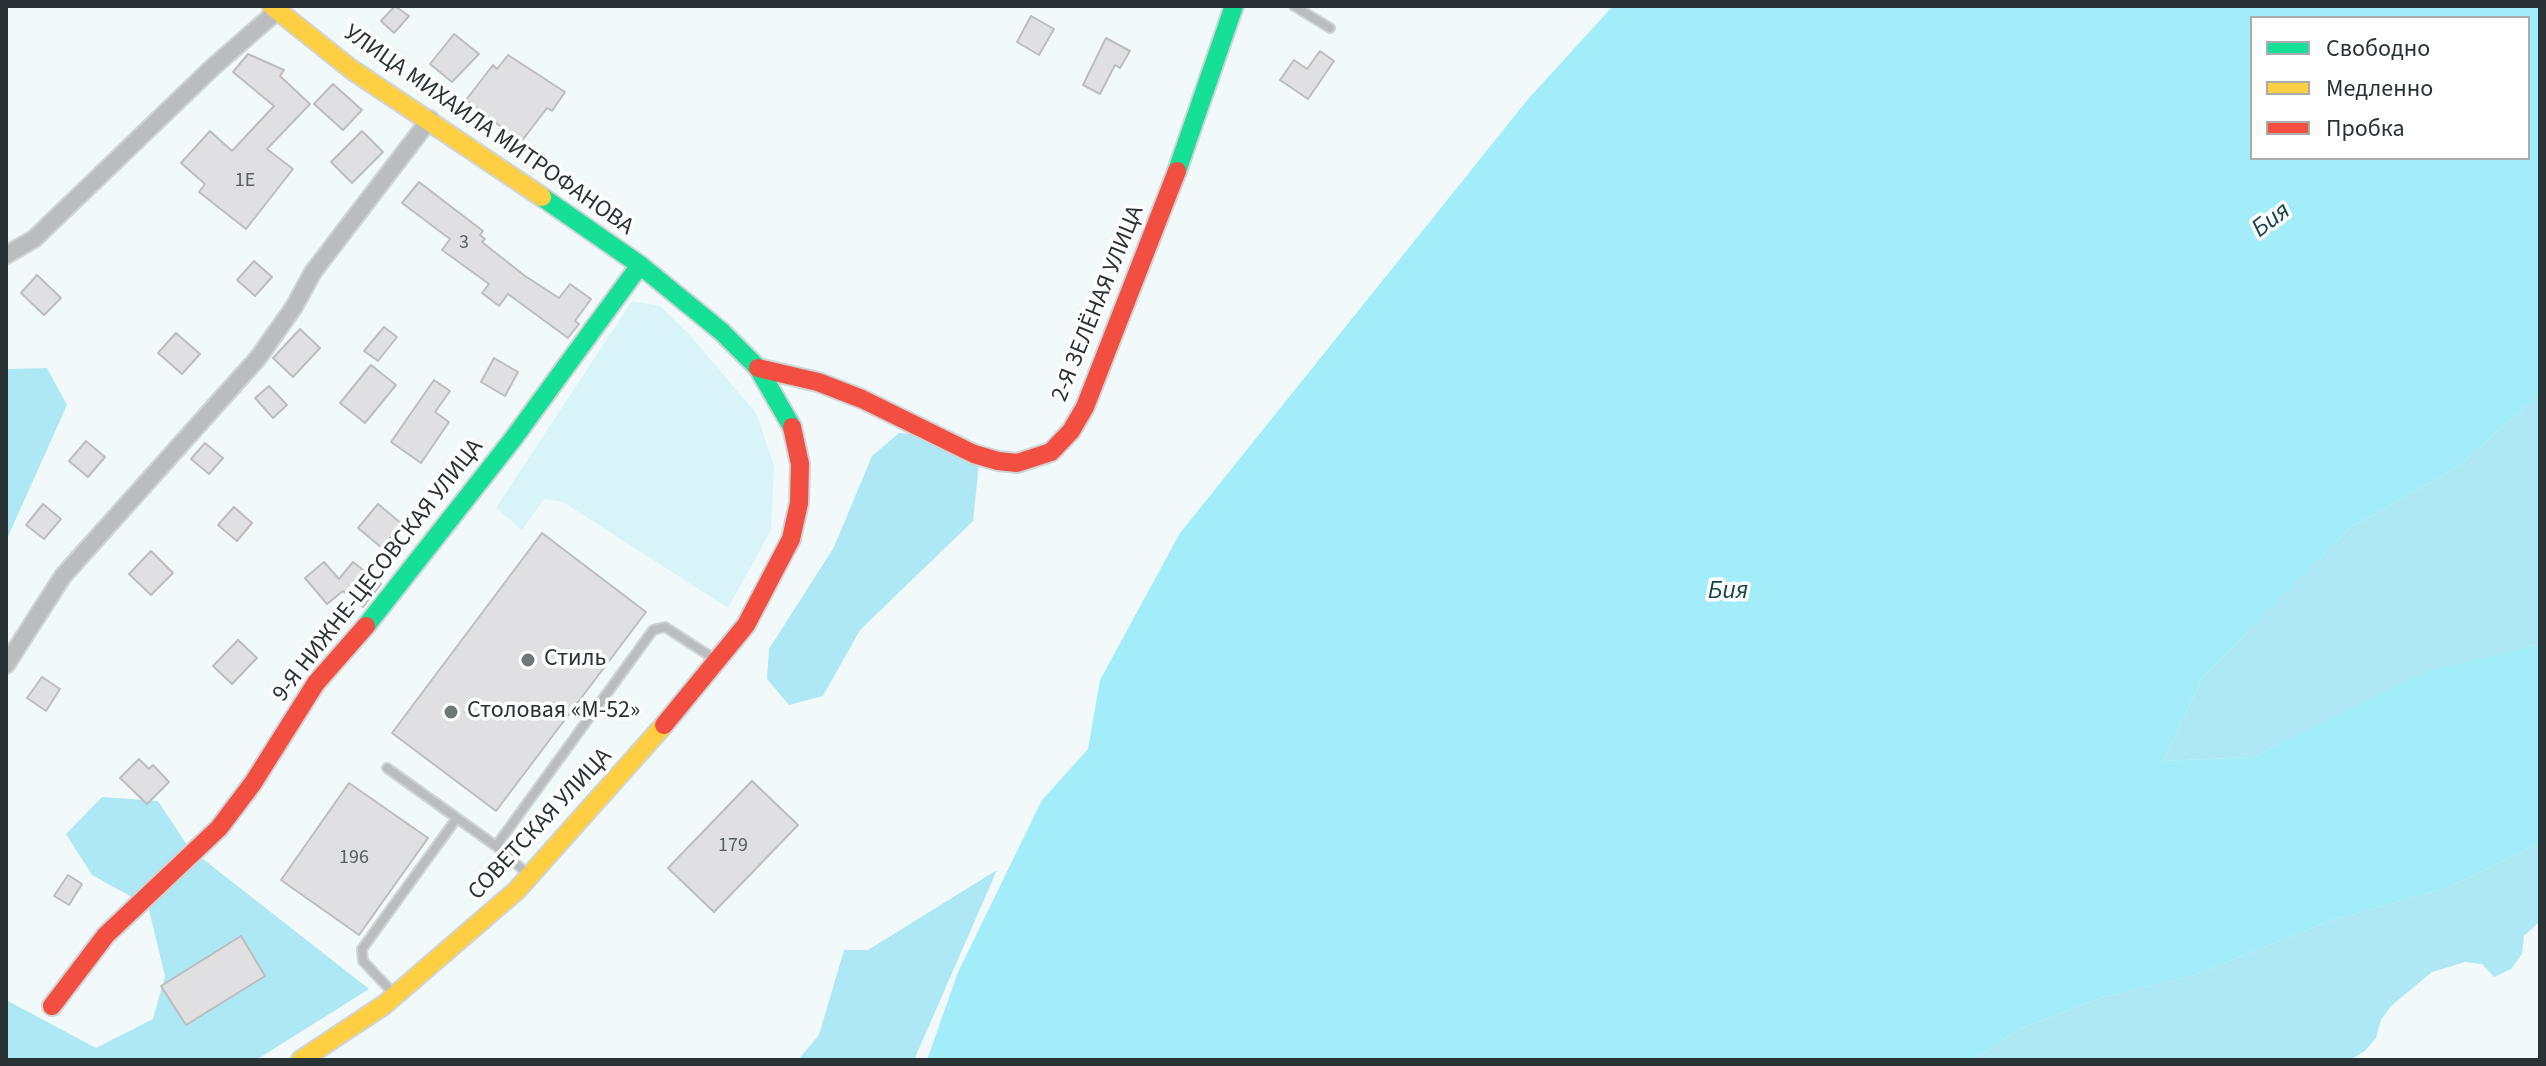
<!DOCTYPE html>
<meta charset="utf-8">
<style>
body{margin:0}
#map{position:relative;width:2546px;height:1066px;overflow:hidden;background:#f2f9fa;font-family:"Source Sans 3",sans-serif}
canvas{display:block}
.frame{position:absolute;inset:0;border:8px solid #293234;pointer-events:none}
.legend{position:absolute;left:2250px;top:16px;width:280px;height:144px;box-sizing:border-box;background:#fff;border:2px solid #a9adae;margin:0;padding:10px 14px;list-style:none;font-size:24px;color:#293234}
.legend li{display:flex;align-items:center;gap:16px;height:40px}
.legend b{width:40px;border:2px solid #a9adae}
</style>
<div id="map">
<canvas width="2546" height="1066"></canvas>
<div class="frame"></div>
<ul class="legend">
<li><b style="height:10px;background:#16e098"></b>Свободно</li>
<li><b style="height:10px;background:#ffcf43"></b>Медленно</li>
<li><b style="height:10px;background:#f24e42"></b>Пробка</li>
</ul>
</div>
<script>
const c = document.querySelector('canvas').getContext('2d');
c.lineJoin = 'round';
function fillPath(path, color) {
  c.fillStyle = color;
  c.fill(path, 'evenodd');
}
function poly(rows) {
  const path = new Path2D();
  for (const r of rows) {
    path.moveTo(r[0], r[1]);
    for (let i = 2; i < r.length; i += 2) path.lineTo(r[i], r[i + 1]);
  }
  return path;
}
function strokePath(path, color, width, dash) {
  c.strokeStyle = color;
  c.lineWidth = width;
  c.lineCap = dash ? 'butt' : 'round';
  c.setLineDash(dash || []);
  c.stroke(path);
}
function write(font, color, halo, rows, align = 'center') {
  c.font = font + ' "Source Sans 3",sans-serif';
  c.lineWidth = 7;
  c.setLineDash([]);
  c.textBaseline = 'middle';
  c.strokeStyle = halo;
  c.fillStyle = color;
  for (const [text, x, y, turn = 0] of rows) {
    c.save();
    c.translate(x, y);
    c.rotate((+turn || 0) * Math.PI / 180);
    c.textAlign = isNaN(turn) ? turn : align;
    if (halo) c.strokeText(text, 0, 0);
    c.fillText(text, 0, 0);
    c.restore();
  }
}
fillPath(poly([
 [632,301,660,306,688,333,756,413,774,465,771,530,728,608,563,502,544,499,522,530,496,508]
]), '#d8f4f9');
fillPath(poly([
 [47,368,67,405,6,541,6,369],
 [2540,394,2540,644,2428,672,2253,757,2163,761,2203,677,2350,528,2459,466],
 [899,433,946,437,979,464,973,521,860,630,823,696,789,705,767,679,769,649,834,547,872,456],
 [102,797,158,801,189,848,369,989,256,1060,6,1060,6,1000,96,1048,153,1019,165,976,148,906,92,875,66,834],
 [2540,843,2540,921,2524,936,2522,954,2511,969,2494,977,2482,964,2465,962,2432,972,2391,1006,2381,1020,2376,1038,2365,1051,2350,1060,1974,1060,2017,1030,2100,998,2192,976,2329,921,2447,888],
 [997,870,914,1060,798,1060,819,1035,844,950,868,950]
]), '#ade8f4');
fillPath(poly([
 [1613,6,2540,6,2540,394,2459,466,2350,528,2203,677,2163,761,2253,757,2428,671,2540,644,2540,843,2447,888,2329,921,2192,976,2100,998,2017,1030,1974,1060,927,1060,958,972,1042,800,1088,749,1100,680,1180,533,1529,98],
 [2252,18,2528,18,2528,158,2252,158]
]), '#a3ecfa');
const building = poly([
 [395,6,409,16,394,33,381,21,395,6],
 [1031,16,1054,29,1039,55,1017,42,1031,16],
 [454,34,479,54,452,82,430,64,454,34],
 [1106,38,1130,51,1120,68,1115,65,1100,94,1083,85,1106,38],
 [1320,51,1334,61,1308,99,1280,80,1294,60,1307,69,1320,51],
 [248,54,284,70,280,76,310,104,267,149,293,169,246,229,199,192,205,184,181,163,210,131,232,151,274,106,233,72,248,54],
 [508,55,565,92,552,111,547,108,521,142,466,100,493,65,497,69,508,55],
 [333,84,362,110,343,130,314,104,333,84],
 [362,131,383,152,352,183,331,162,362,131],
 [419,182,483,231,480,235,485,239,482,242,525,276,559,298,570,284,591,299,575,321,579,324,568,338,508,294,499,306,482,293,489,284,442,250,450,239,402,203,419,182],
 [254,261,272,277,255,296,237,280,254,261],
 [37,275,61,298,44,315,21,293,37,275],
 [384,327,397,337,378,361,364,351,384,327],
 [300,329,320,348,293,377,273,358,300,329],
 [176,333,200,354,182,374,158,353,176,333],
 [494,358,518,372,505,396,481,382,494,358],
 [371,365,396,385,365,423,340,403,371,365],
 [434,380,450,391,435,412,449,422,421,463,391,442,434,380],
 [269,386,287,405,273,418,255,398,269,386],
 [86,441,105,457,88,477,69,461,86,441],
 [205,443,223,458,209,474,191,459,205,443],
 [43,504,61,519,44,539,26,525,43,504],
 [378,504,402,524,382,548,358,528,378,504],
 [234,507,252,523,237,541,218,525,234,507],
 [542,533,646,612,496,811,392,733,542,533],
 [151,551,173,573,151,595,129,574,151,551],
 [324,562,339,579,353,562,381,584,363,607,343,591,327,604,305,578,324,562],
 [238,640,257,658,232,684,213,666,238,640],
 [42,677,60,689,46,711,27,698,42,677],
 [139,759,149,769,153,765,169,782,147,804,120,778,139,759],
 [752,781,798,825,714,912,668,868,752,781],
 [349,783,428,838,359,935,281,880,349,783],
 [68,875,82,884,69,905,54,896,68,875],
 [241,936,265,976,186,1025,161,986,241,936]
]);
fillPath(building, '#e0e0e2');
strokePath(building, '#bdbcbe', 2);
const lane = poly([
 [1294,6,1330,28],
 [387,768,496,846],
 [529,875,496,846,653,630,665,627,713,658],
 [394,994,363,961,362,949,457,818]
]);
const street = poly([
 [6,255,34,239,213,67,277,11],
 [6,665,63,576,258,358,294,307,313,272,430,119]
]);
const fast = poly([
 [1177,171,1234,6],
 [542,197,640,265,722,332,758,368,792,427],
 [366,626,513,439,640,265]
]);
const slow = poly([
 [272,6,351,69,542,197],
 [301,1060,384,1005,517,890,664,725]
]);
const jam = poly([
 [758,368,818,382,862,399,974,454,998,461,1017,463,1051,452,1071,431,1085,407,1177,171],
 [664,725,746,625,791,539,799,503,800,464,792,427],
 [52,1006,106,935,219,828,253,783,316,683,366,626]
]);
strokePath(lane, '#cfd4d6', 12);
strokePath(street, '#cfd4d6', 20);
strokePath(fast, '#cfd4d6', 22);
strokePath(slow, '#cfd4d6', 22);
strokePath(jam, '#cfd4d6', 22);
strokePath(lane, '#b9bdbe', 8);
strokePath(street, '#b9bdbe', 16);
strokePath(fast, '#16e098', 18);
strokePath(slow, '#ffcf43', 18);
strokePath(jam, '#f24e42', 18);
for (const [x, y, r, color] of [
 [528,660,8,"#6f7879"],
 [451,712,8,"#6f7879"]
]) {
  const dot = new Path2D();
  dot.arc(x, y, r, 0, 2 * Math.PI);
  c.fillStyle = color;
  c.fill(dot);
  strokePath(dot, '#fff', 3);
}
write('20px', '#595f61', null, [
 ["1Е",245,182],
 ["3",464,244],
 ["179",733,847],
 ["196",354,859]
]);
write('24px', '#293234', '#fff', [
 ["УЛИЦА МИХАИЛА МИТРОФАНОВА",488,131,35],
 ["2-Я ЗЕЛЁНАЯ УЛИЦА",1099,304,-68],
 ["9-Я НИЖНЕ-ЦЕСОВСКАЯ УЛИЦА",379,571,-52],
 ["СОВЕТСКАЯ УЛИЦА",541,825,-47]
]);
write('24px', '#293234', '#fff', [
 ["Стиль",544,660],
 ["Столовая «М-52»",467,712]
], 'left');
write('italic 26px', '#17464e', '#fff', [
 ["Бия",2272,221,-37],
 ["Бия",1728,592]
]);
</script>
